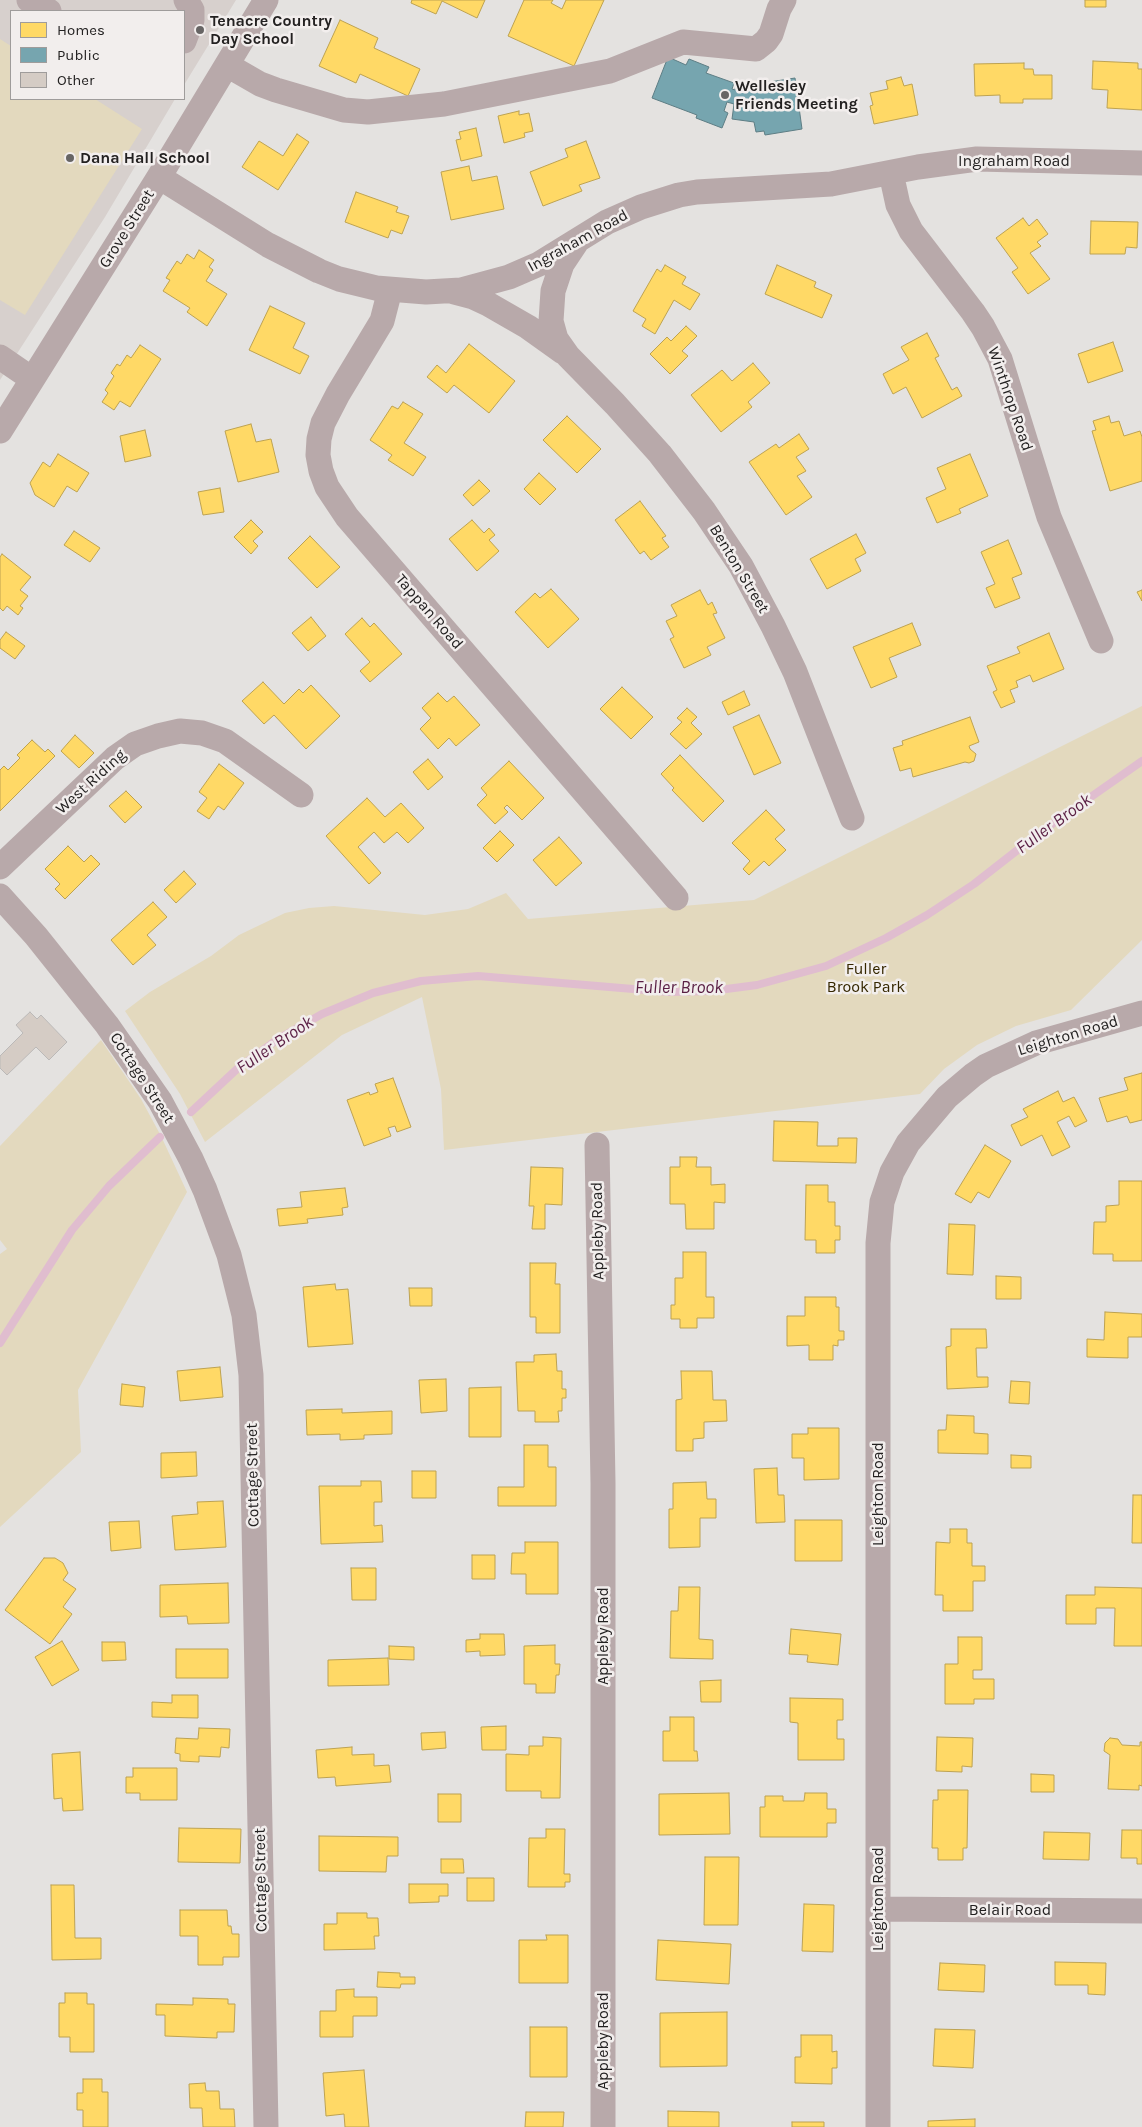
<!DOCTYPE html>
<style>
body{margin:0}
#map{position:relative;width:1142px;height:2127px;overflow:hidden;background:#e4e2e0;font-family:Karla,sans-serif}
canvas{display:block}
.legend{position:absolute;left:10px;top:10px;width:175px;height:90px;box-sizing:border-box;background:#f2eeed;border:1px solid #9f9c9b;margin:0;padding:6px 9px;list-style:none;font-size:15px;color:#232121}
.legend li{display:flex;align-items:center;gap:10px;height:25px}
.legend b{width:25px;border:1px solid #9f9c9b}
</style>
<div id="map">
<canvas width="1142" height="2127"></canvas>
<ul class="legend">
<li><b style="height:14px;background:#ffd966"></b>Homes</li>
<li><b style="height:14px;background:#76a5af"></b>Public</li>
<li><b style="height:14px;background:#d5ccc5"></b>Other</li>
</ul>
</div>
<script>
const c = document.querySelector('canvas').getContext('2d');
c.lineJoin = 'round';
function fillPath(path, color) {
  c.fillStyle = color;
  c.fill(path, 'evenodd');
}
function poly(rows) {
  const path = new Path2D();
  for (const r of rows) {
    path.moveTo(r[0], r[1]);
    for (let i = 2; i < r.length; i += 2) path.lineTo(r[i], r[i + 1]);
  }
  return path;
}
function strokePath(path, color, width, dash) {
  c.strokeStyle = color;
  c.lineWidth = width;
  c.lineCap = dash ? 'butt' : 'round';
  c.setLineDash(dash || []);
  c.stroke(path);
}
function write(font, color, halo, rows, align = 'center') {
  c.font = font + ' Karla,sans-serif';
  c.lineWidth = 5;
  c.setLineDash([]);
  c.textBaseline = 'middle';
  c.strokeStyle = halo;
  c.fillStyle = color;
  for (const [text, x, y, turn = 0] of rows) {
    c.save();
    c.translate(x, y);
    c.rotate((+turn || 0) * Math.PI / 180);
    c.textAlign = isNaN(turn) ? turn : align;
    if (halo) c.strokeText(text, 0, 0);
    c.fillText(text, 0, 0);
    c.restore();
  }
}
fillPath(poly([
 [0,0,236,0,184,85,184,11,11,11,11,99,175,99,105,217,0,380]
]), '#d7d0cd');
fillPath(poly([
 [0,39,11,46,11,99,95,99,142,129,25,315,0,300],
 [1142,706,1142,940,1071,1010,1016,1026,977,1045,944,1069,920,1094,444,1150,441,1089,422,997,342,1035,205,1142,180,1094,125,1011,150,992,211,956,239,935,285,913,309,908,334,906,425,915,468,909,506,893,528,919,754,900],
 [101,1040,141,1099,161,1136,187,1192,78,1390,81,1452,0,1527,0,1254,7,1249,0,1240,0,1146]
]), '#e3d9be');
const homes = poly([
 [412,0,485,0,477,18,442,1,436,14,411,3,412,0],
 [524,0,553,0,551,3,562,9,566,0,604,0,574,66,508,36,524,0],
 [1085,0,1106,0,1106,7,1085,7,1085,0],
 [340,20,378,38,374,48,420,69,408,96,360,74,356,83,319,66,340,20],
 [1093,61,1138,63,1138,69,1142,69,1142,110,1107,108,1108,90,1092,89,1093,61],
 [1024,63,1024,69,1033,69,1034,75,1052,75,1052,99,1023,99,1023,103,1000,103,1000,95,975,96,974,64,1024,63],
 [901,77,904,86,912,84,918,115,874,124,870,106,873,105,870,93,888,89,886,81,901,77],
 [519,111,519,115,529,113,533,131,524,133,525,137,504,143,498,116,519,111],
 [476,128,482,156,461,161,456,140,461,139,459,132,476,128],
 [297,134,309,142,278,190,242,167,259,141,283,156,297,134],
 [586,141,600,178,579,185,582,191,543,206,530,172,568,157,565,149,586,141],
 [469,166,472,181,497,176,504,209,451,220,441,172,469,166],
 [356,192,398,207,396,212,409,216,402,234,391,230,388,238,345,222,356,192],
 [1023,218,1029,226,1037,219,1048,234,1037,242,1041,246,1030,253,1050,279,1028,294,1012,272,1018,268,996,238,1023,218],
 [1091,221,1138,222,1137,248,1126,247,1125,254,1090,254,1091,221],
 [199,250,214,260,209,267,213,270,206,281,227,294,207,326,187,312,190,308,163,291,170,280,166,278,177,261,181,264,187,254,194,259,199,250],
 [665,265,686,277,682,284,700,294,690,310,674,300,655,334,642,326,646,319,633,311,657,269,661,272,665,265],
 [777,265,816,282,814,287,832,295,822,318,765,294,777,265],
 [270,306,305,323,293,348,309,356,300,374,249,350,270,306],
 [686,326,697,336,682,351,688,356,670,374,650,354,667,337,671,341,686,326],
 [927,333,939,356,935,358,952,390,957,387,962,396,922,418,906,387,893,394,883,374,909,360,901,347,927,333],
 [1113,342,1123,371,1088,383,1078,354,1113,342],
 [469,344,515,381,489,413,454,385,447,393,427,377,437,365,446,373,469,344],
 [140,345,161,359,130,407,120,401,114,410,102,402,108,393,105,390,114,376,111,373,117,364,120,366,127,355,131,358,140,345],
 [753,363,770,383,748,402,752,407,721,432,691,395,722,370,732,381,753,363],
 [403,402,423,414,404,443,426,457,413,476,388,460,392,455,370,440,392,406,398,409,403,402],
 [567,416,601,449,577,473,543,440,567,416],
 [1109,416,1111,423,1119,421,1124,436,1140,431,1142,437,1142,481,1110,491,1092,431,1096,430,1093,421,1109,416],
 [251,424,256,442,271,439,279,472,238,482,225,431,251,424],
 [145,430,151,456,125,462,120,436,145,430],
 [799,434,809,449,796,457,806,471,797,476,812,497,786,515,749,462,776,444,779,448,799,434],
 [58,454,89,473,77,492,67,486,54,507,35,495,30,483,43,462,50,467,58,454],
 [970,454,988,496,959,509,961,513,937,523,926,498,946,489,937,468,970,454],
 [539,473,556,489,540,505,524,489,539,473],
 [479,480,490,491,473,506,463,495,479,480],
 [220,488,224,512,203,515,198,492,220,488],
 [640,501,666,536,662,538,669,547,651,560,644,551,640,554,615,520,640,501],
 [251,520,263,532,253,541,258,546,251,554,234,537,251,520],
 [472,520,484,533,489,528,495,535,489,540,499,551,477,571,449,539,472,520],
 [74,531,100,548,90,562,64,545,74,531],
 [856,534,866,553,855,559,861,571,827,589,810,559,856,534],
 [310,536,340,567,317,588,288,558,310,536],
 [1008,540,1022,574,1012,578,1020,598,995,608,986,588,995,584,981,552,1008,540],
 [2,554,31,577,20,590,28,596,20,606,23,608,18,615,7,606,3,611,0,608,0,557,2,554],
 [551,589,579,619,548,648,515,612,535,593,540,598,551,589],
 [700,590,708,605,712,602,717,613,713,614,725,638,707,647,711,655,684,668,670,639,674,637,666,621,677,616,671,605,700,590],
 [1142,590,1142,601,1137,592,1142,590],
 [311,617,326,636,308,651,292,633,311,617],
 [362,618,370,627,374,623,402,654,370,682,360,671,370,662,345,634,362,618],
 [912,623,921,645,889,658,897,677,871,688,853,647,912,623],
 [6,632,25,646,15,659,0,648,0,640,6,632],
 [1049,633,1064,669,1033,682,1030,675,1016,681,1018,687,1010,690,1015,702,1001,708,993,692,997,690,987,666,1020,653,1017,647,1049,633],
 [263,682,284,704,299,689,303,693,311,685,340,716,306,749,274,715,264,724,242,701,263,682],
 [622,687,653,717,631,739,600,709,622,687],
 [744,691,750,705,728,715,722,702,744,691],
 [438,693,447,702,454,696,480,725,456,746,449,738,438,749,420,729,431,718,422,708,438,693],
 [687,708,697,717,691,723,702,734,686,749,670,734,682,722,677,718,687,708],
 [759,715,781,763,754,775,733,727,759,715],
 [970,717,979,742,969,746,970,749,976,754,974,761,969,763,965,762,913,777,911,768,900,771,893,748,903,745,902,741,970,717],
 [75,735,94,753,79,768,61,751,75,735],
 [32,740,45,752,48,749,55,756,0,811,0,770,4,766,8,770,20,758,17,755,32,740],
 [680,755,724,801,703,822,672,790,674,788,661,774,680,755],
 [428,759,443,777,428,790,413,772,428,759],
 [509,761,544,798,522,820,507,805,504,808,508,812,495,824,477,805,487,795,481,788,509,761],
 [219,764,244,783,224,810,218,806,209,819,197,811,207,798,199,792,219,764],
 [126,791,142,807,125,823,109,806,126,791],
 [367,798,385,817,401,803,424,828,408,843,397,832,384,843,374,832,358,847,381,873,369,884,326,836,367,798],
 [766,810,785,830,775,839,786,850,769,866,764,861,749,875,743,869,750,861,732,843,766,810],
 [500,831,514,845,497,862,483,848,500,831],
 [559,837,582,863,556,886,533,860,559,837],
 [68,846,84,862,91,855,100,864,65,899,55,889,60,884,45,869,68,846],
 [184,871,196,884,176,903,164,890,184,871],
 [153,902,167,917,147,935,156,945,133,965,111,940,153,902],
 [1142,1073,1142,1120,1130,1123,1127,1116,1107,1122,1099,1098,1128,1090,1124,1078,1142,1073],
 [393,1078,411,1127,397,1132,395,1126,388,1128,391,1136,364,1146,347,1100,369,1092,370,1095,378,1092,375,1084,393,1078],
 [1058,1091,1063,1102,1074,1097,1087,1121,1075,1127,1069,1116,1057,1122,1070,1147,1052,1156,1042,1135,1021,1146,1011,1125,1028,1117,1023,1109,1058,1091],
 [774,1121,818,1122,817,1146,838,1146,838,1138,857,1138,856,1163,773,1161,774,1121],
 [985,1145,1011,1161,989,1198,978,1192,971,1203,955,1194,985,1145],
 [680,1157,697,1157,696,1167,711,1167,711,1185,725,1184,725,1203,714,1202,714,1229,686,1229,685,1204,670,1204,670,1167,680,1167,680,1157],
 [531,1167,563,1168,562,1205,545,1204,545,1229,532,1229,534,1206,529,1206,531,1167],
 [1119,1181,1142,1181,1142,1261,1113,1261,1113,1254,1093,1254,1094,1222,1106,1222,1106,1206,1119,1205,1119,1181],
 [806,1185,828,1185,828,1202,835,1202,835,1226,840,1226,840,1240,835,1240,835,1253,816,1253,816,1240,805,1240,806,1185],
 [345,1188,348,1207,342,1208,343,1215,307,1219,308,1223,279,1226,277,1209,302,1207,300,1192,345,1188],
 [949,1224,975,1225,973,1275,947,1274,949,1224],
 [683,1252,706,1252,706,1297,714,1297,714,1318,697,1318,697,1328,680,1328,680,1319,671,1319,671,1305,675,1305,675,1278,683,1278,683,1252],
 [530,1263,556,1263,555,1284,560,1284,560,1333,536,1333,536,1317,530,1317,530,1263],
 [996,1276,1021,1277,1021,1299,996,1299,996,1276],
 [335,1284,336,1290,348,1289,353,1344,308,1347,303,1287,335,1284],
 [409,1288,432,1288,432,1306,410,1306,409,1288],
 [805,1297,836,1297,836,1307,839,1307,839,1331,844,1331,844,1340,838,1340,838,1346,833,1345,833,1360,809,1360,809,1345,787,1346,787,1316,805,1316,805,1297],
 [1105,1312,1142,1314,1142,1337,1128,1337,1128,1358,1087,1357,1087,1339,1104,1340,1105,1312],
 [951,1329,986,1329,987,1348,976,1348,977,1377,988,1377,988,1387,947,1389,946,1347,951,1346,951,1329],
 [556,1354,557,1371,562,1371,562,1389,566,1389,566,1398,562,1398,562,1411,558,1411,559,1422,535,1422,535,1411,518,1411,516,1362,534,1362,534,1355,556,1354],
 [220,1367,223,1397,180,1401,177,1371,220,1367],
 [681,1371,712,1371,713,1400,726,1400,727,1421,704,1422,704,1438,693,1439,693,1451,676,1451,676,1400,682,1399,681,1371],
 [446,1379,447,1411,421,1413,419,1380,446,1379],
 [1011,1381,1030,1382,1029,1404,1009,1403,1011,1381],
 [122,1384,145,1387,143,1407,120,1405,122,1384],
 [501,1387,501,1437,469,1437,469,1388,501,1387],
 [342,1409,342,1413,392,1411,392,1434,364,1435,364,1439,340,1440,340,1434,307,1435,306,1410,342,1409],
 [947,1415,974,1416,974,1433,988,1434,988,1454,938,1453,938,1430,946,1430,947,1415],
 [808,1428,839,1428,839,1479,804,1480,804,1458,792,1458,792,1434,808,1434,808,1428],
 [524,1445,548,1445,548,1467,556,1467,556,1506,498,1506,498,1487,524,1487,524,1445],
 [196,1452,197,1476,161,1478,161,1453,196,1452],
 [1011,1455,1031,1456,1031,1468,1011,1468,1011,1455],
 [777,1468,778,1495,784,1495,785,1522,756,1523,754,1469,777,1468],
 [412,1471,436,1471,436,1498,412,1498,412,1471],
 [361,1481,381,1481,382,1502,374,1502,374,1526,382,1525,383,1542,321,1544,319,1486,361,1486,361,1481],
 [706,1482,707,1499,716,1499,716,1518,700,1518,700,1547,669,1548,669,1509,673,1509,673,1483,706,1482],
 [1133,1495,1142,1495,1142,1543,1132,1543,1133,1495],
 [223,1501,226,1547,175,1550,172,1516,198,1514,197,1502,223,1501],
 [795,1520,842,1520,842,1561,795,1561,795,1520],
 [139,1521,141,1548,111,1551,109,1522,139,1521],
 [950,1529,967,1529,967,1543,972,1543,972,1566,985,1566,985,1581,973,1581,973,1611,943,1611,943,1595,935,1595,936,1542,950,1543,950,1529],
 [525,1542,558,1542,558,1594,526,1594,526,1574,511,1574,512,1553,525,1553,525,1542],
 [472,1555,495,1555,495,1579,472,1579,472,1555],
 [44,1558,55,1558,63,1563,68,1573,63,1580,76,1589,63,1607,72,1614,50,1644,5,1610,44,1558],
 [351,1568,376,1568,376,1600,352,1600,351,1568],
 [228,1583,229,1623,188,1624,187,1616,160,1617,160,1585,228,1583],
 [679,1587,700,1587,699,1639,713,1640,713,1659,670,1658,671,1611,678,1611,679,1587],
 [1095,1587,1142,1588,1142,1646,1114,1646,1115,1608,1096,1608,1096,1624,1066,1624,1066,1595,1095,1595,1095,1587],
 [791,1629,841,1634,838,1665,807,1662,808,1655,789,1654,791,1629],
 [480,1634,504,1634,505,1655,480,1656,480,1651,466,1652,466,1640,480,1639,480,1634],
 [958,1637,982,1637,982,1670,973,1670,973,1679,994,1679,994,1699,974,1699,974,1704,945,1704,945,1664,958,1664,958,1637],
 [62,1641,79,1670,52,1686,35,1657,62,1641],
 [102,1642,125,1642,126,1660,102,1661,102,1642],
 [555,1645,555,1664,560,1664,559,1675,556,1675,555,1693,536,1693,536,1684,524,1684,524,1646,555,1645],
 [389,1646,414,1647,414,1660,389,1659,389,1646],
 [176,1649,228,1649,228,1678,176,1678,176,1649],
 [388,1658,389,1685,328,1686,328,1660,388,1658],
 [721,1680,721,1702,701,1702,700,1681,721,1680],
 [172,1695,198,1695,198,1718,152,1717,152,1702,172,1703,172,1695],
 [790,1698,843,1699,843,1720,837,1720,837,1739,844,1739,844,1760,798,1760,798,1723,790,1722,790,1698],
 [670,1717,694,1717,694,1751,697,1751,698,1761,663,1761,663,1731,670,1731,670,1717],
 [506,1726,506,1750,482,1750,481,1727,506,1726],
 [199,1728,230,1729,229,1748,221,1747,220,1757,199,1756,199,1762,180,1761,180,1754,175,1753,176,1738,198,1739,199,1728],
 [445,1732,446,1748,422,1750,421,1733,445,1732],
 [543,1737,561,1738,560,1798,541,1798,541,1791,506,1791,506,1754,529,1755,529,1746,543,1746,543,1737],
 [937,1737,973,1738,972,1767,962,1766,962,1772,936,1771,937,1737],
 [1110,1738,1118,1739,1122,1745,1140,1746,1140,1742,1142,1742,1142,1786,1139,1785,1139,1790,1108,1789,1110,1755,1104,1751,1105,1743,1110,1738],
 [352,1747,352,1755,374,1754,374,1766,389,1765,391,1782,336,1786,335,1777,318,1778,316,1750,352,1747],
 [80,1752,83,1810,63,1811,62,1798,54,1799,52,1754,80,1752],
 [133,1768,177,1768,177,1800,140,1800,140,1793,126,1793,126,1777,133,1777,133,1768],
 [1031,1774,1054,1775,1054,1792,1031,1792,1031,1774],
 [938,1790,968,1790,967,1848,963,1848,963,1860,938,1860,938,1848,932,1848,933,1800,938,1800,938,1790],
 [729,1793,730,1834,659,1835,659,1794,729,1793],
 [805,1793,827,1793,827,1809,836,1809,836,1823,827,1823,827,1837,760,1837,760,1807,765,1807,765,1796,783,1796,783,1801,804,1801,805,1793],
 [438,1794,461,1794,461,1822,438,1822,438,1794],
 [179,1828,241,1829,240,1863,178,1862,179,1828],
 [546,1829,565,1829,564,1874,570,1874,570,1882,565,1882,565,1887,528,1887,529,1838,546,1838,546,1829],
 [1122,1830,1142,1830,1142,1864,1137,1864,1137,1858,1121,1858,1122,1830],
 [1044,1832,1090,1833,1089,1860,1043,1859,1044,1832],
 [319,1836,398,1837,398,1856,387,1856,386,1872,319,1871,319,1836],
 [705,1857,739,1857,738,1925,704,1925,705,1857],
 [441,1859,463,1859,464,1873,441,1873,441,1859],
 [467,1878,494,1878,494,1901,467,1901,467,1878],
 [409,1884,448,1884,448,1896,439,1896,439,1902,409,1903,409,1884],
 [51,1885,74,1885,75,1938,101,1938,101,1959,52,1960,51,1885],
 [804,1904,834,1905,833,1952,802,1951,804,1904],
 [180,1910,227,1910,228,1926,231,1926,232,1934,239,1934,239,1957,223,1957,223,1965,198,1965,198,1936,180,1936,180,1910],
 [337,1913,367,1913,367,1918,378,1918,379,1936,374,1936,375,1949,324,1950,324,1924,337,1924,337,1913],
 [546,1935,568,1935,568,1983,519,1983,519,1940,547,1940,546,1935],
 [658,1940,731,1944,729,1984,656,1980,658,1940],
 [1055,1962,1106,1963,1105,1995,1088,1994,1088,1985,1055,1985,1055,1962],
 [940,1963,985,1965,984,1992,938,1990,940,1963],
 [378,1972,400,1973,400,1977,415,1977,415,1984,401,1984,400,1988,377,1987,378,1972],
 [354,1989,354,1997,377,1997,377,2016,353,2016,353,2037,320,2037,320,2011,336,2011,336,1990,354,1989],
 [65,1993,87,1993,87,2004,94,2004,94,2052,70,2052,70,2037,59,2037,59,2003,65,2003,65,1993],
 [193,1998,228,1999,228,2004,235,2004,234,2032,217,2032,217,2038,165,2036,165,2015,156,2015,156,2004,193,2005,193,1998],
 [727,2012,727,2066,660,2067,660,2013,727,2012],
 [530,2027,567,2027,567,2077,530,2077,530,2027],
 [935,2029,975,2030,973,2068,933,2066,935,2029],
 [801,2035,832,2035,832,2052,837,2051,837,2068,832,2068,832,2084,795,2083,795,2057,801,2057,801,2035],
 [364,2070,369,2127,345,2127,344,2114,326,2116,323,2073,364,2070],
 [83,2079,102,2079,102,2092,108,2092,108,2127,83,2127,83,2110,77,2110,77,2093,83,2093,83,2079],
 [205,2083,206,2091,219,2091,220,2109,234,2109,235,2127,203,2127,202,2108,190,2108,189,2084,205,2083],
 [668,2111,719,2112,719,2127,668,2127,668,2111],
 [526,2112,564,2112,563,2127,525,2127,526,2112],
 [975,2119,975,2127,928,2127,928,2121,975,2119],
 [792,2122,824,2122,824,2127,792,2127,792,2122]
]);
fillPath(homes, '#ffd966');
strokePath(homes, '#bda251', 1);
const public = poly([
 [668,57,686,65,689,59,709,67,706,73,734,83,732,89,735,90,736,84,756,87,756,92,758,92,757,84,795,78,802,129,765,135,764,131,756,132,754,122,732,119,734,104,727,102,724,111,728,113,722,128,696,118,697,115,652,98,668,57]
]);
fillPath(public, '#76a5af');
strokePath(public, '#5d7d84', 1);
strokePath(poly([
 [191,1112,237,1069,278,1039,322,1014,373,993,421,981,478,976,669,992,711,991,757,985,826,966,886,938,927,915,974,884,1038,834,1142,761],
 [0,1343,72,1230,109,1186,160,1137]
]), '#e0bdcf', 8);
const building = poly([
 [30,1012,37,1019,41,1015,67,1042,49,1060,36,1047,7,1075,0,1068,0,1056,23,1033,16,1025,30,1012]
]);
fillPath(building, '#d5ccc5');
strokePath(building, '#bbb9b8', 1);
strokePath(poly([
 [29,0,49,11],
 [184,41,192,20,192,10,186,0],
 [227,65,260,84,276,90,344,110,368,112,444,104,610,71,683,42,756,49,766,41,771,34,779,9,784,0],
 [891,173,898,205,911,231,973,312,983,327,1000,359,1049,517,1101,641],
 [159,177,268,245,319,271,339,279,376,288,426,292,461,290,509,277,539,264,607,222,641,207,679,195,697,192,831,184,918,167,977,159,1142,163],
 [576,243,562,264,553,291,551,321,556,339,568,356,615,404,660,454,704,511,741,566,773,626,795,672,852,818],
 [390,290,382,321,338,394,323,423,319,439,318,455,321,471,327,487,347,517,676,898],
 [454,292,473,297,488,304,528,327,563,352],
 [0,357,32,379],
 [0,431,159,177,266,0],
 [0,867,115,758,135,744,158,736,180,731,202,733,225,741,301,795],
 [0,896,36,936,107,1025,160,1101,191,1159,205,1190,229,1255,244,1315,251,1375,266,2127],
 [597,1145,603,1483,603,2127],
 [878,1909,1142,1911],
 [878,2127,878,1243,882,1202,892,1172,908,1143,947,1097,973,1075,986,1066,1036,1043,1142,1013]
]), '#b8a9aa', 25);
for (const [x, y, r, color] of [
 [200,30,5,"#676564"],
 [725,95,5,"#676564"],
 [70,158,5,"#676564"]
]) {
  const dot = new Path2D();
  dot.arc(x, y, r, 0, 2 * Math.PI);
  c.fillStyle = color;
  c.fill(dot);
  strokePath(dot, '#f2eeed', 2);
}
write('bold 16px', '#232121', '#f2eeed', [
 ["Tenacre Country",210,21],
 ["Day School",210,39],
 ["Wellesley",735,86],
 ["Friends Meeting",735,104],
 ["Dana Hall School",80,158]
], 'left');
write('16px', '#232121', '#f2eeed', [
 ["Ingraham Road",1014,161],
 ["Grove Street",127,229,-58],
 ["Ingraham Road",578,241,-29],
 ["Winthrop Road",1010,399,71],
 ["Benton Street",739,569,59],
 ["Tappan Road",429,612,49],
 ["West Riding",91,782,-42],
 ["Leighton Road",1068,1036,-17],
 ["Cottage Street",142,1078,57],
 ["Appleby Road",598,1231,-91],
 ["Cottage Street",253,1475,-91],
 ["Leighton Road",878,1494,-90],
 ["Appleby Road",603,1636,-90],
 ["Cottage Street",261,1880,-91],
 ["Leighton Road",878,1899,-90],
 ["Belair Road",1010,1910],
 ["Appleby Road",603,2041,-90]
]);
write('16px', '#352700', '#f2eeed', [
 ["Fuller",866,969],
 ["Brook Park",866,987]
]);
write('italic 18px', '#5a1f44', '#f2eeed', [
 ["Fuller Brook",1054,824,-36],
 ["Fuller Brook",679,988],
 ["Fuller Brook",275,1045,-34]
]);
</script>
